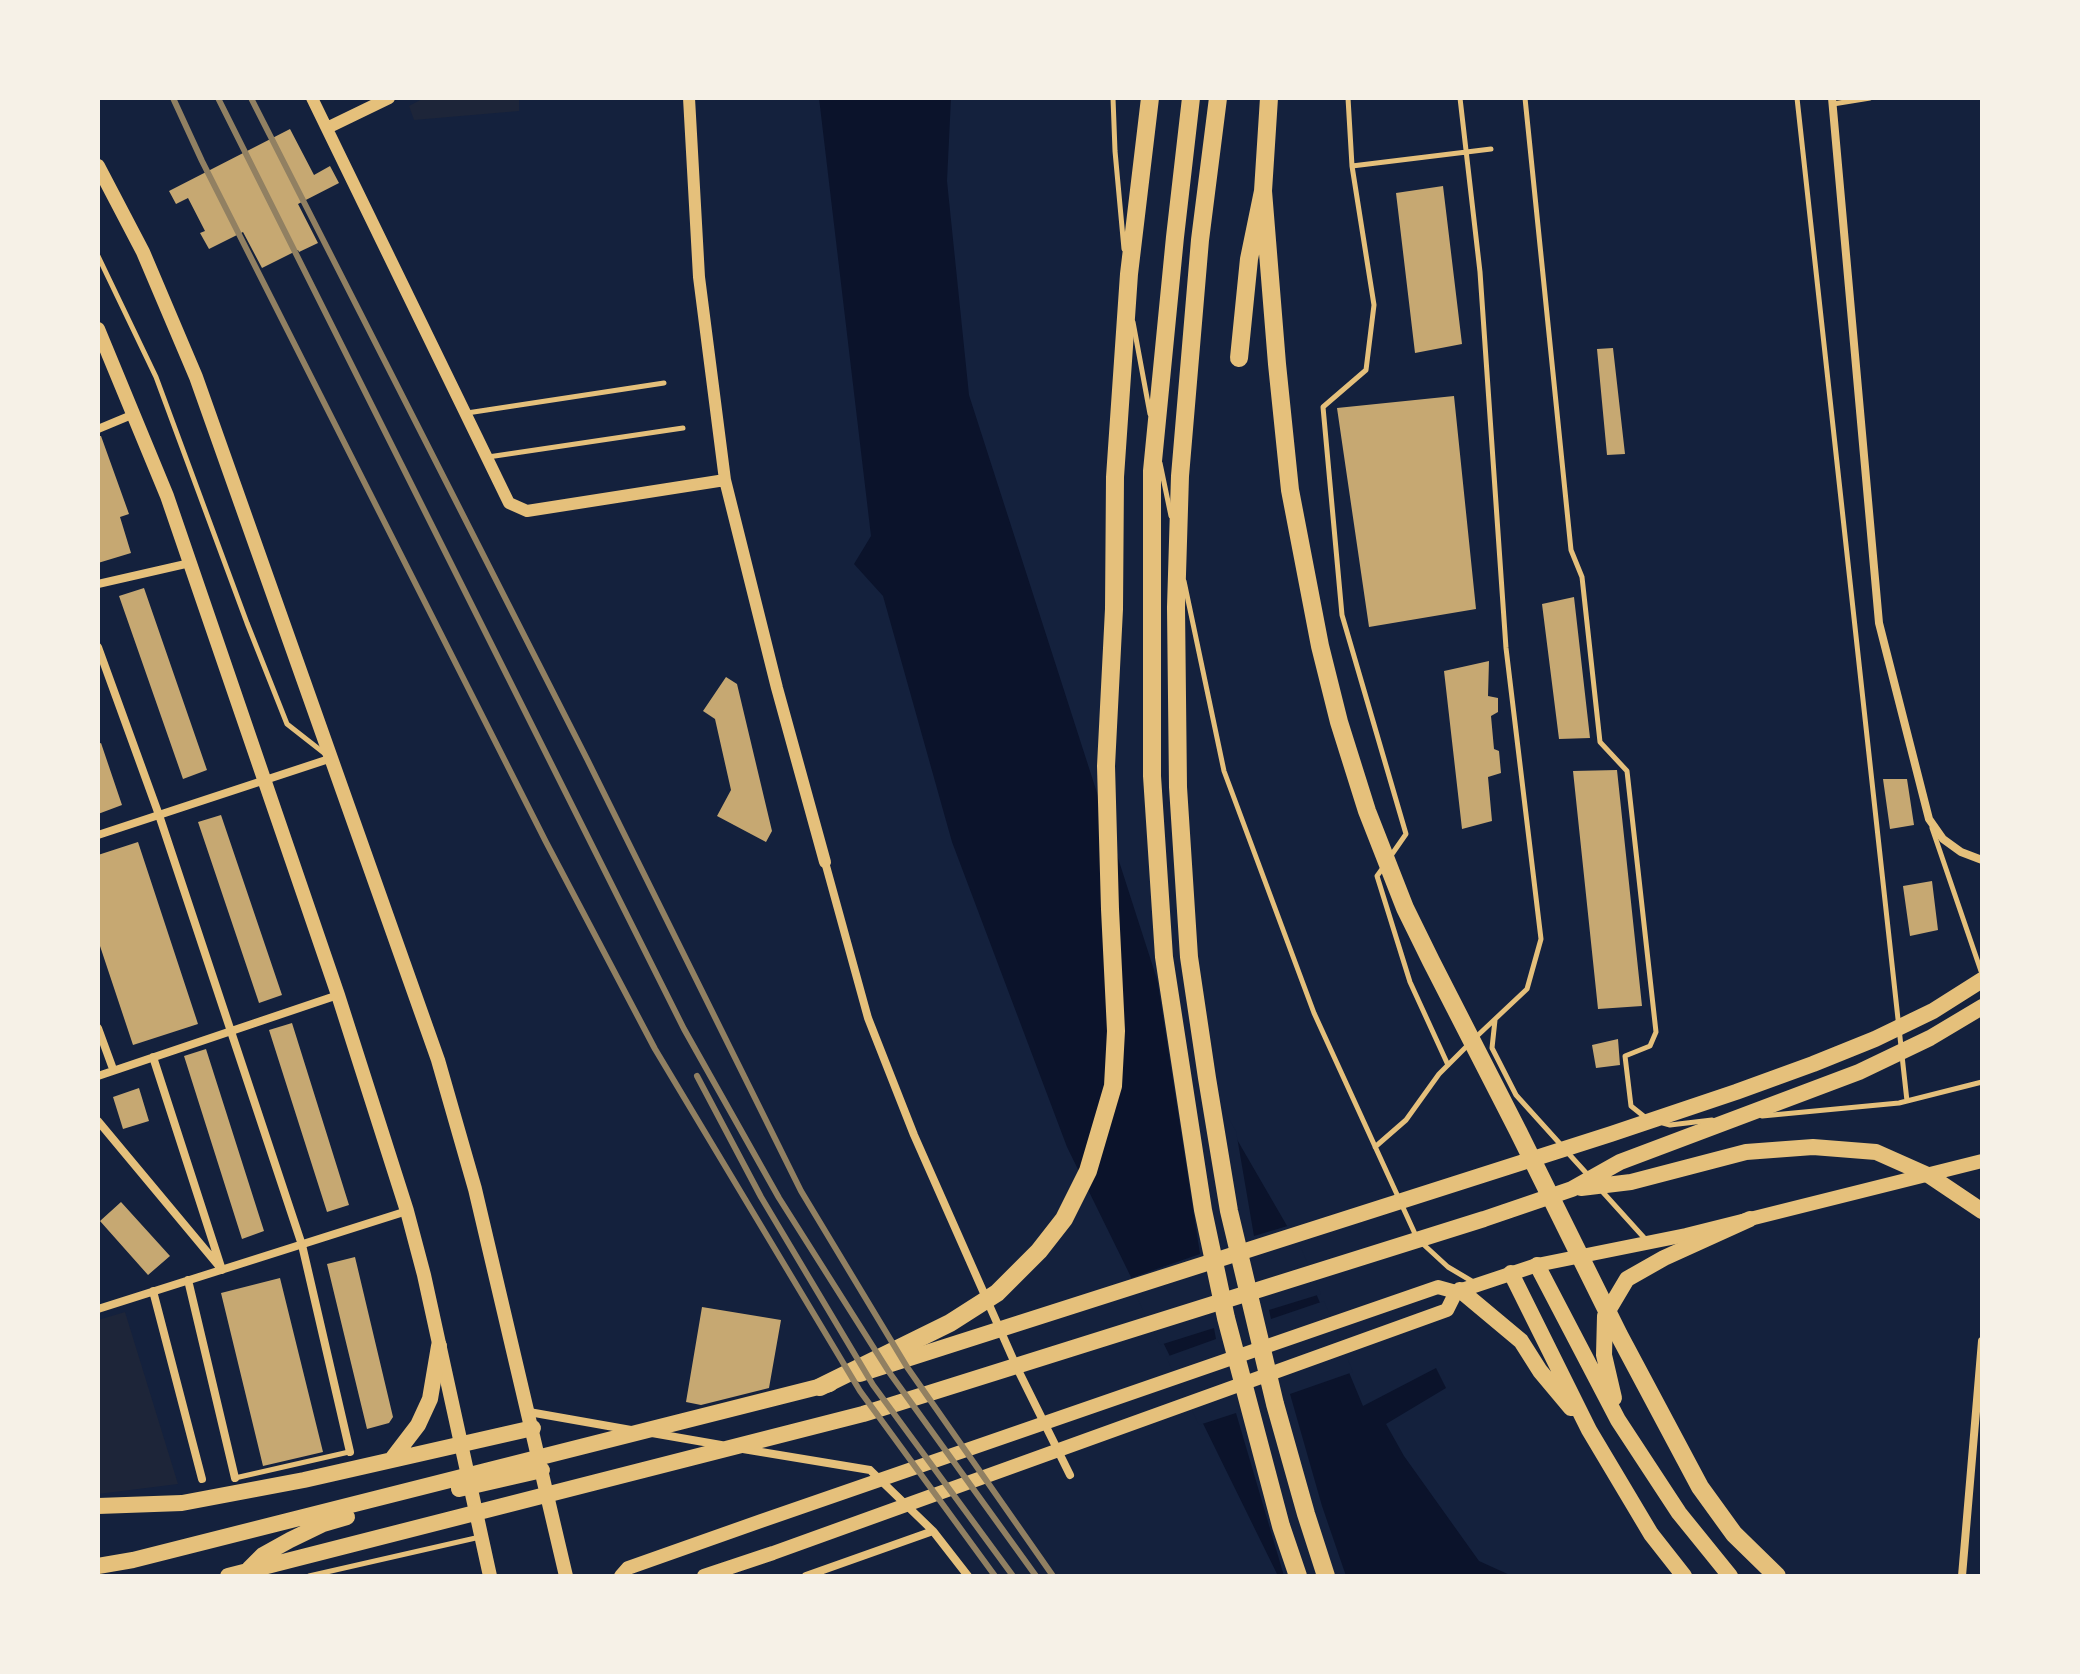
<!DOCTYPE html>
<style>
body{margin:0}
#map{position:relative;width:2080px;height:1674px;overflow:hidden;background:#14213d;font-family:Karla,sans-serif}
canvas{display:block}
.frame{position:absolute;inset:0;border:100px solid #f6f1e7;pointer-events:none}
</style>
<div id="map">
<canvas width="2080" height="1674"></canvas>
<div class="frame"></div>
</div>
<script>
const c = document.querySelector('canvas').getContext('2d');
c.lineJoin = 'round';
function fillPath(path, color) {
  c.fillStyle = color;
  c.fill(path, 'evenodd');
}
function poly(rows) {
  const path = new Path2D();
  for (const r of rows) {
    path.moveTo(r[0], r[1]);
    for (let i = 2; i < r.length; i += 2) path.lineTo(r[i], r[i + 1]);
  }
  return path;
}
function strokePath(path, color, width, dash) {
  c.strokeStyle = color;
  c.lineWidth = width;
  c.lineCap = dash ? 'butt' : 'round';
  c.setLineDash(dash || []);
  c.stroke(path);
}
fillPath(poly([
 [424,98,519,98,519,111,414,120,409,106],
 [125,1312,178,1484,98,1494,98,1320]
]), '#1d2539');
fillPath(poly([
 [819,98,951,98,947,181,969,395,1173,1029,1290,1231,1363,1406,1436,1368,1446,1388,1386,1424,1404,1456,1479,1561,1512,1576,1278,1576,1067,1147,952,842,883,596,854,564,871,536]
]), '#0b132b');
fillPath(poly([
 [1154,959,1176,1028,1236,1131,1254,1236,1291,1225,1321,1294,1269,1310,1271,1319,1324,1301,1353,1372,1290,1394,1322,1506,1346,1576,1284,1576,1236,1413,1199,1425,1166,1357,1216,1339,1214,1328,1160,1345,1128,1279,1200,1254]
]), '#14213d');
fillPath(poly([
 [290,129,314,175,330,166,339,183,298,204,318,243,299,252,298,250,262,268,243,232,209,249,200,233,205,231,188,198,176,204,169,191],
 [1443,186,1462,344,1415,353,1396,193],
 [1613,348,1625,454,1607,455,1597,349],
 [1454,396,1476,609,1369,627,1337,408],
 [98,436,101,436,129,514,120,517,131,553,98,563],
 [144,588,207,770,183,779,119,596],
 [1574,597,1590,738,1559,739,1542,604],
 [1489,661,1488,696,1498,698,1498,712,1491,716,1494,749,1499,751,1501,773,1488,777,1492,821,1462,829,1444,671],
 [726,677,737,684,772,831,766,842,717,816,731,790,715,719,703,711],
 [101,743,122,805,98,814,98,744],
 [1617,770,1642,1006,1598,1009,1573,771],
 [1883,779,1907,779,1914,825,1890,829],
 [221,815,282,995,259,1003,198,822],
 [138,842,198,1024,133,1045,98,940,98,855],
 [1932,881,1938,930,1910,936,1903,886],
 [292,1023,349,1205,327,1212,269,1030],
 [1618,1039,1620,1065,1596,1068,1592,1045],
 [206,1049,264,1231,242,1239,184,1056],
 [139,1088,149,1121,123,1129,113,1097],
 [121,1202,170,1256,148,1275,100,1221],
 [355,1257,393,1417,389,1423,367,1429,327,1264],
 [280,1278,323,1452,263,1466,221,1293],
 [702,1307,781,1320,769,1388,701,1405,686,1402]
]), '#c6a872');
strokePath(poly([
 [1113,98,1115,151,1124,249],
 [1348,98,1352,166,1374,305,1366,370,1323,407,1342,615,1406,834,1390,857],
 [1460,98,1480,272,1506,648,1541,939,1527,989,1476,1037],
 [1525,98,1571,550,1582,577,1600,742,1627,771,1656,1032,1650,1046,1625,1056,1631,1106,1646,1118],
 [1797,98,1907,1101],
 [1833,104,1870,98],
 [1352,166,1491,149],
 [98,256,156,377,247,623,287,724,324,753],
 [1133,322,1150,414],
 [467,413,664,383],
 [488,457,683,428],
 [1160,463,1171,516],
 [1184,581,1224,771,1314,1013,1416,1236],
 [1932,828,1982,974],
 [1385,865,1377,876,1410,982,1448,1065],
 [1495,1020,1492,1048,1516,1095,1562,1146],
 [1762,1116,1899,1103,1982,1082],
 [1663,1123,1670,1125,1712,1120],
 [1375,1147,1406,1120,1439,1074,1469,1044],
 [1568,1153,1588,1175],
 [1600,1189,1647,1241],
 [1423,1244,1448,1267,1475,1283],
 [235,1478,349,1452],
 [309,1576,480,1537]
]), '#e5c07b', 5);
strokePath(poly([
 [1832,98,1879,623,1929,819,1943,839,1961,852,1982,860],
 [98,429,134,414],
 [98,584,190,563],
 [98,647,159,815,302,1245,350,1452],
 [98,835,332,758],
 [825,862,868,1018,914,1135,1017,1368,1070,1475],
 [98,1028,113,1069],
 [153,1057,222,1270],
 [98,1076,338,995],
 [98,1121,218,1265],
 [188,1280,235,1478],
 [153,1291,202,1479],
 [98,1309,407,1211],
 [529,1412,631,1430],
 [652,1433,721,1445],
 [743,1449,870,1470,933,1531,968,1576],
 [806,1576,933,1531],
 [1962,1576,1982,1341]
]), '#e5c07b', 8);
strokePath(poly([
 [312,98,509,503,527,511,725,480],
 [689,98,699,277,725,480,777,688,825,862],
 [327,128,389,98]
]), '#e5c07b', 12);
strokePath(poly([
 [1456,1292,1537,1265,1686,1235,1982,1161],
 [621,1576,628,1568,761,1521,1438,1287,1456,1292,1447,1310,773,1553,704,1576]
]), '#e5c07b', 14);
strokePath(poly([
 [98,166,143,252,196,377,438,1060,475,1189,566,1576],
 [98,329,167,496,338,995,407,1211,424,1275,490,1576]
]), '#e5c07b', 14);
strokePath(poly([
 [1581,1188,1631,1182,1746,1152,1813,1147,1876,1152,1930,1176,1982,1211],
 [1537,1265,1618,1420,1679,1513,1730,1576],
 [1511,1273,1589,1430,1651,1534,1684,1576],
 [1460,1290,1521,1341,1540,1371,1571,1408],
 [860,1374,1611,1134,1736,1092,1813,1064,1875,1039,1933,1011,1982,980],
 [1614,1398,1604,1355,1605,1316,1627,1279,1664,1258,1750,1219],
 [392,1459,418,1425,430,1399,439,1346],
 [459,1489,542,1470],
 [98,1506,182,1503,304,1480,533,1428],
 [98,1566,133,1560,830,1384],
 [249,1569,263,1555,290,1540,323,1524,347,1517],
 [228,1576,863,1414,1484,1219,1572,1189,1620,1162,1859,1072,1930,1038,1982,1007]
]), '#e5c07b', 16);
strokePath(poly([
 [1191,98,1175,237,1152,471,1152,776,1164,957,1203,1210,1226,1318,1281,1526,1298,1576],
 [1218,98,1200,240,1180,476,1176,607,1178,787,1189,957,1207,1078,1229,1211,1275,1404,1306,1514,1326,1576],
 [1263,191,1277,364,1290,490,1320,646,1339,722,1367,811,1405,908,1431,961,1518,1131,1619,1335,1700,1487,1734,1534,1777,1576],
 [1239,358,1249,259,1263,191,1269,98],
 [820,1387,950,1323,997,1293,1039,1251,1064,1219,1088,1171,1113,1086,1116,1031,1110,909,1106,766,1114,609,1115,477,1129,274,1150,98]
]), '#e5c07b', 18);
strokePath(poly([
 [173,98,202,161,546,842,655,1049,860,1391,995,1576],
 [218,98,684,1029,779,1198,889,1372,1036,1576],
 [251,98,587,759,801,1191,907,1367,1053,1576],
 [697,1076,761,1197,873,1385,1013,1576]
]), '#918062', 6);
</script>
